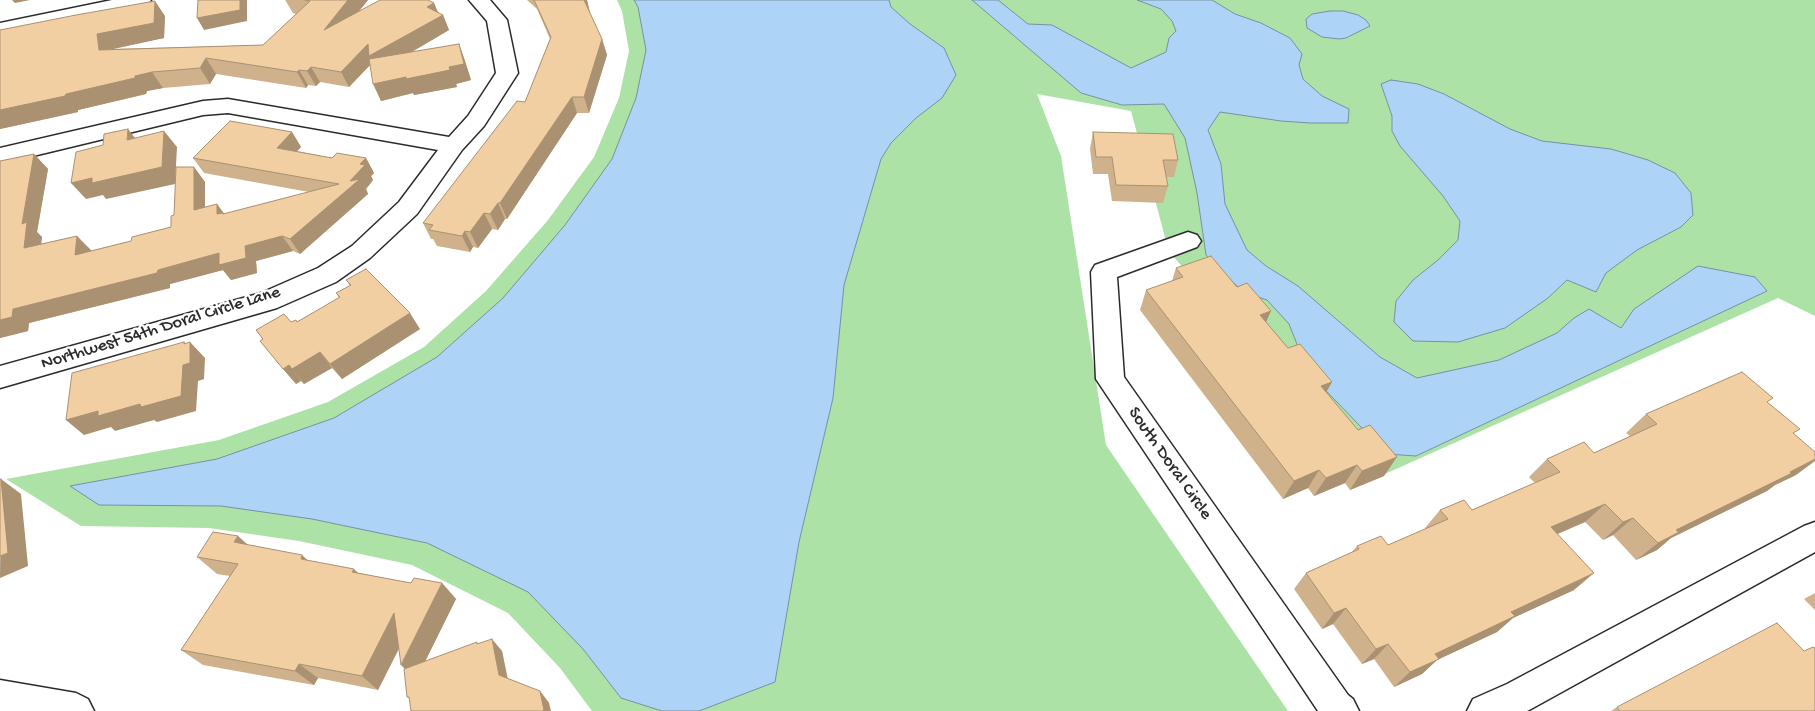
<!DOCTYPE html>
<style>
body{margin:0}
canvas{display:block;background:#fff}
</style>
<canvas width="1815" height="711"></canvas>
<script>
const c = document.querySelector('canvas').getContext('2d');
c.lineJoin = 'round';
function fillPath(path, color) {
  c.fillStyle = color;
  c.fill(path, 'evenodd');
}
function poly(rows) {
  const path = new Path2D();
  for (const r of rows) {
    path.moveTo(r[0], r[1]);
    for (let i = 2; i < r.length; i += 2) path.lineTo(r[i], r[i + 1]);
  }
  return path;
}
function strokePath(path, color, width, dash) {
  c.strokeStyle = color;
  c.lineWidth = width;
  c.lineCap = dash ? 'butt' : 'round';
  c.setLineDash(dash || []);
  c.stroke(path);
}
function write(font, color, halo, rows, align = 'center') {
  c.font = font + ' "Gochi Hand",sans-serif';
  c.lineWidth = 4.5;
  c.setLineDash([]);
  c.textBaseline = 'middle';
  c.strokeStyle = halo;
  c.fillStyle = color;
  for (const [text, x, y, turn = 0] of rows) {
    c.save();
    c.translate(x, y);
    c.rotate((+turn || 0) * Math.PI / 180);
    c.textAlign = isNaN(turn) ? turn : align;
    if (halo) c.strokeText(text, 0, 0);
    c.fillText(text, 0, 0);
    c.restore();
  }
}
fillPath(poly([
 [617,0,1815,0,1815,316,1778,298,1376,478,1169,252,1131,111,1037,94,1061,156,1106,445,1288,711,592,711,560,668,508,613,412,565,299,541,209,528,81,526,6,479,219,440,328,402,424,347,486,291,548,220,594,157,619,98,629,51,622,11]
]), '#ace2a6');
const water = poly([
 [634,0,889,0,891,7,910,24,944,48,956,75,942,98,916,118,891,143,881,159,844,285,833,398,799,542,775,682,699,711,662,711,621,698,583,649,528,592,427,543,312,519,221,506,99,505,70,486,217,459,334,418,437,357,503,298,565,225,612,159,636,98,646,50,638,7,634,0],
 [972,0,998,0,1028,24,1052,25,1131,68,1166,52,1169,38,1176,31,1172,21,1161,9,1137,0,1212,0,1235,14,1261,23,1290,38,1302,54,1299,65,1303,79,1322,96,1349,109,1348,123,1310,123,1281,121,1220,112,1208,130,1221,164,1225,204,1247,250,1266,266,1298,286,1380,357,1417,378,1499,360,1557,333,1574,318,1589,309,1621,328,1634,309,1698,266,1755,277,1767,291,1416,456,1387,454,1308,372,1289,324,1267,300,1243,292,1206,255,1197,193,1185,138,1164,104,1122,105,1081,93,972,0],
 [1330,11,1343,11,1358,15,1366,20,1370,26,1346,38,1339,39,1322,37,1307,28,1306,19,1312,14,1330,11],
 [1391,80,1418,84,1444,94,1510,129,1542,141,1611,149,1648,160,1675,173,1691,193,1693,215,1681,227,1637,250,1606,273,1596,292,1567,280,1548,298,1505,328,1458,342,1413,341,1394,322,1396,301,1413,280,1438,260,1458,240,1460,221,1443,196,1400,146,1392,131,1392,116,1381,84,1391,80]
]);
fillPath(water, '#add4f7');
strokePath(water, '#7990a5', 1);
const minor = poly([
 [112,0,151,0,148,4,141,6,0,35,0,23,112,0],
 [469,0,490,0,507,20,518,73,484,126,462,150,417,214,370,258,336,282,277,308,0,388,0,366,261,293,318,268,352,246,399,202,438,150,228,113,203,115,0,164,0,148,203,101,228,99,449,137,468,116,496,73,487,21,469,0],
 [1188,232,1197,235,1201,241,1197,247,1117,277,1124,377,1348,695,1353,699,1359,711,1318,711,1096,379,1091,272,1095,265,1188,232],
 [1815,522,1815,552,1531,709,1527,711,1467,711,1473,699,1507,684,1804,526,1815,522],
 [0,680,76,693,88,699,94,711,0,711,0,680]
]);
strokePath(minor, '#2b2b2b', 3);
fillPath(minor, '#fff');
fillPath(poly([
 [285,0,368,0,359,11,434,3,438,13,443,15,449,30,412,52,459,44,465,61,471,80,456,84,457,87,414,95,413,93,381,101,370,65,349,87,320,82,316,86,308,85,306,88,216,74,210,84,163,88,147,91,146,94,78,110,78,112,0,129,0,30,165,16,164,38,109,49,263,45,296,14,293,13],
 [527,0,587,0,590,13,602,39,607,55,589,113,577,113,507,219,505,219,498,230,492,229,478,248,473,247,470,252,437,246,433,239,431,239,423,223,525,102,550,39,537,9],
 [292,132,301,147,297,151,332,158,366,158,374,173,371,176,373,180,366,189,368,194,300,254,293,251,256,261,257,273,231,280,223,270,170,284,170,288,29,323,28,331,0,338,0,161,34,154,48,169,37,232,42,237,41,244,77,236,90,251,131,241,171,227,174,215,194,167,205,182,205,207,217,204,224,214,309,192,204,173,193,158],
 [1093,132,1178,160,1174,177,1166,177,1168,186,1163,203,1112,201,1108,174,1093,174,1090,149],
 [1176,268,1266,322,1288,348,1332,382,1326,392,1384,476,1350,490,1345,483,1314,496,1308,488,1283,499,1140,310,1146,290,1172,281],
 [346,280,420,329,342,379,332,368,304,384,301,381,296,384,260,341,263,339,256,330,291,322,297,322,339,298,336,293,350,286],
 [1768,403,1794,434,1796,475,1775,485,1767,491,1671,538,1657,550,1636,560,1613,535,1603,540,1585,522,1558,534,1574,590,1513,618,1497,632,1437,660,1422,674,1394,687,1374,659,1362,664,1333,624,1322,629,1294,589,1306,573,1352,552,1357,546,1388,545,1426,529,1425,528,1440,510,1472,510,1535,483,1529,477,1547,459,1594,453,1630,436,1626,433,1646,414],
 [248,545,358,573,411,583,442,583,456,599,425,661,479,644,502,651,508,679,540,691,549,703,410,699,407,697,405,669,399,649,378,690,318,678,314,685,203,665,181,650,230,576,217,574,197,557],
 [1815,593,1815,610,1804,599],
 [1804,651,1815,711,1611,711,1617,707]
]), '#cfb28b');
fillPath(poly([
 [12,0,30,0,15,3],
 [240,0,247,0,247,21,204,30,197,18],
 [348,0,368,0,332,45,324,30],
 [584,0,587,0,590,13],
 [155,1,165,16,164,38,109,50,99,50,97,34],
 [434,3,440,17,443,15,449,30,377,72,372,63,349,87,341,72,368,44],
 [602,39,607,55,589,113,584,97],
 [459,44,465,61,471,80,456,84,457,87,414,95,413,93,381,101,373,84,449,67],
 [206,58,216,74,210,84,200,68],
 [311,67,320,82,316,86,307,71],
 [299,70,308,85,306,88,297,72],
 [152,72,163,88,147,91,146,94,78,110,78,112,0,129,0,110],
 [572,97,577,113,507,219,500,203],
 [128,129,141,146,127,140],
 [164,131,177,147,175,184,106,199,103,195,86,199,71,183],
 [292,132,301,147,286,163,277,148],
 [34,154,48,169,37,232,42,237,39,263,24,248,22,224],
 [366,158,374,173,371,176,373,180,366,189,368,194,300,254,290,239,350,181,360,164],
 [194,167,205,182,205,225,194,210],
 [498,203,505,219,498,230,490,214],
 [217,204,228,219,217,214],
 [484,213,492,229,478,248,470,232],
 [465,231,473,247,470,252,462,236],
 [77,236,91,250,89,269,75,255],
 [282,236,293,251,256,261,257,273,231,280,223,270,170,284,170,288,29,323,28,331,0,338,0,320,13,309],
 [1271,311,1262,331,1260,315],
 [410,313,420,329,342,379,330,364],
 [184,342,190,349,190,342,205,358,204,379,198,381,196,411,157,422,154,420,115,431,111,427,84,435,66,420,184,344],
 [320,352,332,368,304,384,292,369],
 [289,365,301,381,296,384,283,369],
 [1332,382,1321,401,1321,386],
 [1397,457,1384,476,1350,490,1362,471],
 [1815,459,1815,461,1796,475,1775,485,1767,491,1671,538,1657,550,1636,560,1658,543,1676,530],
 [1357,465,1345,483,1314,496,1326,478],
 [1319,470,1308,488,1283,499,1294,481],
 [1,479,21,494,28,566,0,578],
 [1605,504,1585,522,1533,544,1551,527],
 [1633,518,1613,535,1603,540,1623,522],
 [238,536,257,553,234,542],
 [302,555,319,571,301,559],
 [354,569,370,585,352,572],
 [1594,573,1574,590,1513,618,1497,632,1437,660,1422,674,1394,687,1410,672,1435,654,1511,612],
 [442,583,456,599,416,680,401,665],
 [1346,608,1333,624,1322,629,1334,613],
 [394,613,409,628,378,690,362,676],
 [492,639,502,651,509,687,499,675],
 [1388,644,1374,659,1362,664,1376,649],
 [299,664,318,678,314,685,295,671],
 [540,691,549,703,551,711,544,711]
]), '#a99171');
const building = poly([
 [198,0,240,0,240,10,197,18,198,0],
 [305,0,348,0,324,30,380,0,428,0,434,3,427,7,443,15,369,56,368,44,341,72,311,67,307,71,299,70,297,72,206,58,200,68,152,72,135,76,135,78,66,94,65,96,0,110,0,30,76,15,155,1,154,23,97,34,99,50,263,45,310,1,305,0],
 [534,0,584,0,602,39,584,97,572,97,500,203,498,203,490,214,484,213,470,232,465,231,462,236,429,230,433,225,423,223,517,101,525,102,551,37,534,0],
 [459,44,464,64,449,67,450,70,406,79,406,77,373,84,369,59,459,44],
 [230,121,292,132,277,148,332,158,337,153,366,158,360,164,365,165,350,181,360,179,290,239,282,236,245,246,246,258,219,265,219,253,158,270,157,273,13,309,12,317,0,320,0,161,34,154,22,224,27,222,24,248,77,236,75,255,131,241,132,237,171,227,171,216,174,215,176,167,194,167,194,210,217,204,217,214,223,213,223,214,339,184,193,158,230,121],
 [128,129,127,140,164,131,162,167,92,183,92,178,71,183,76,152,103,145,104,134,128,129],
 [1093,132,1173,134,1178,160,1163,160,1168,186,1116,185,1112,157,1096,157,1093,132],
 [1211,256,1237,287,1247,283,1271,311,1260,315,1288,348,1300,344,1332,382,1321,386,1358,430,1370,425,1397,457,1362,471,1357,465,1326,478,1319,470,1294,481,1146,290,1183,277,1176,268,1211,256],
 [366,269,410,313,330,364,320,352,292,369,289,365,283,369,260,341,263,339,256,330,284,314,291,322,296,320,297,322,340,297,336,293,351,285,346,280,366,269],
 [184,342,184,344,190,342,190,363,183,365,181,396,141,407,140,404,98,416,98,411,66,420,72,373,184,342],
 [1742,372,1773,398,1767,402,1800,429,1793,433,1815,452,1815,459,1790,472,1792,473,1676,530,1679,532,1658,543,1633,518,1623,522,1605,504,1551,527,1594,573,1511,612,1515,616,1435,654,1439,659,1410,672,1388,644,1376,649,1346,608,1334,613,1306,573,1359,549,1357,546,1381,536,1388,545,1448,519,1440,510,1464,500,1472,510,1560,472,1547,459,1584,442,1594,453,1657,424,1646,414,1742,372],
 [1,479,8,553,0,556,0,480,1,479],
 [213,532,238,536,234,542,302,555,301,559,354,569,352,572,411,583,414,578,442,583,401,665,394,613,362,676,299,664,295,671,181,650,238,564,197,557,213,532],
 [1777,623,1804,651,1813,647,1815,648,1815,711,1620,711,1617,707,1777,623],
 [492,639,499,675,540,691,544,711,411,711,409,697,407,697,404,669,477,642,477,644,492,639]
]);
fillPath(building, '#f1cfa2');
strokePath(building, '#a99171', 1);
write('18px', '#2b2b2b', '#fff', [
 ["Northwest 54th Doral Circle Lane",161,329,-17],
 ["South Doral Circle",1169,464,55]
]);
</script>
